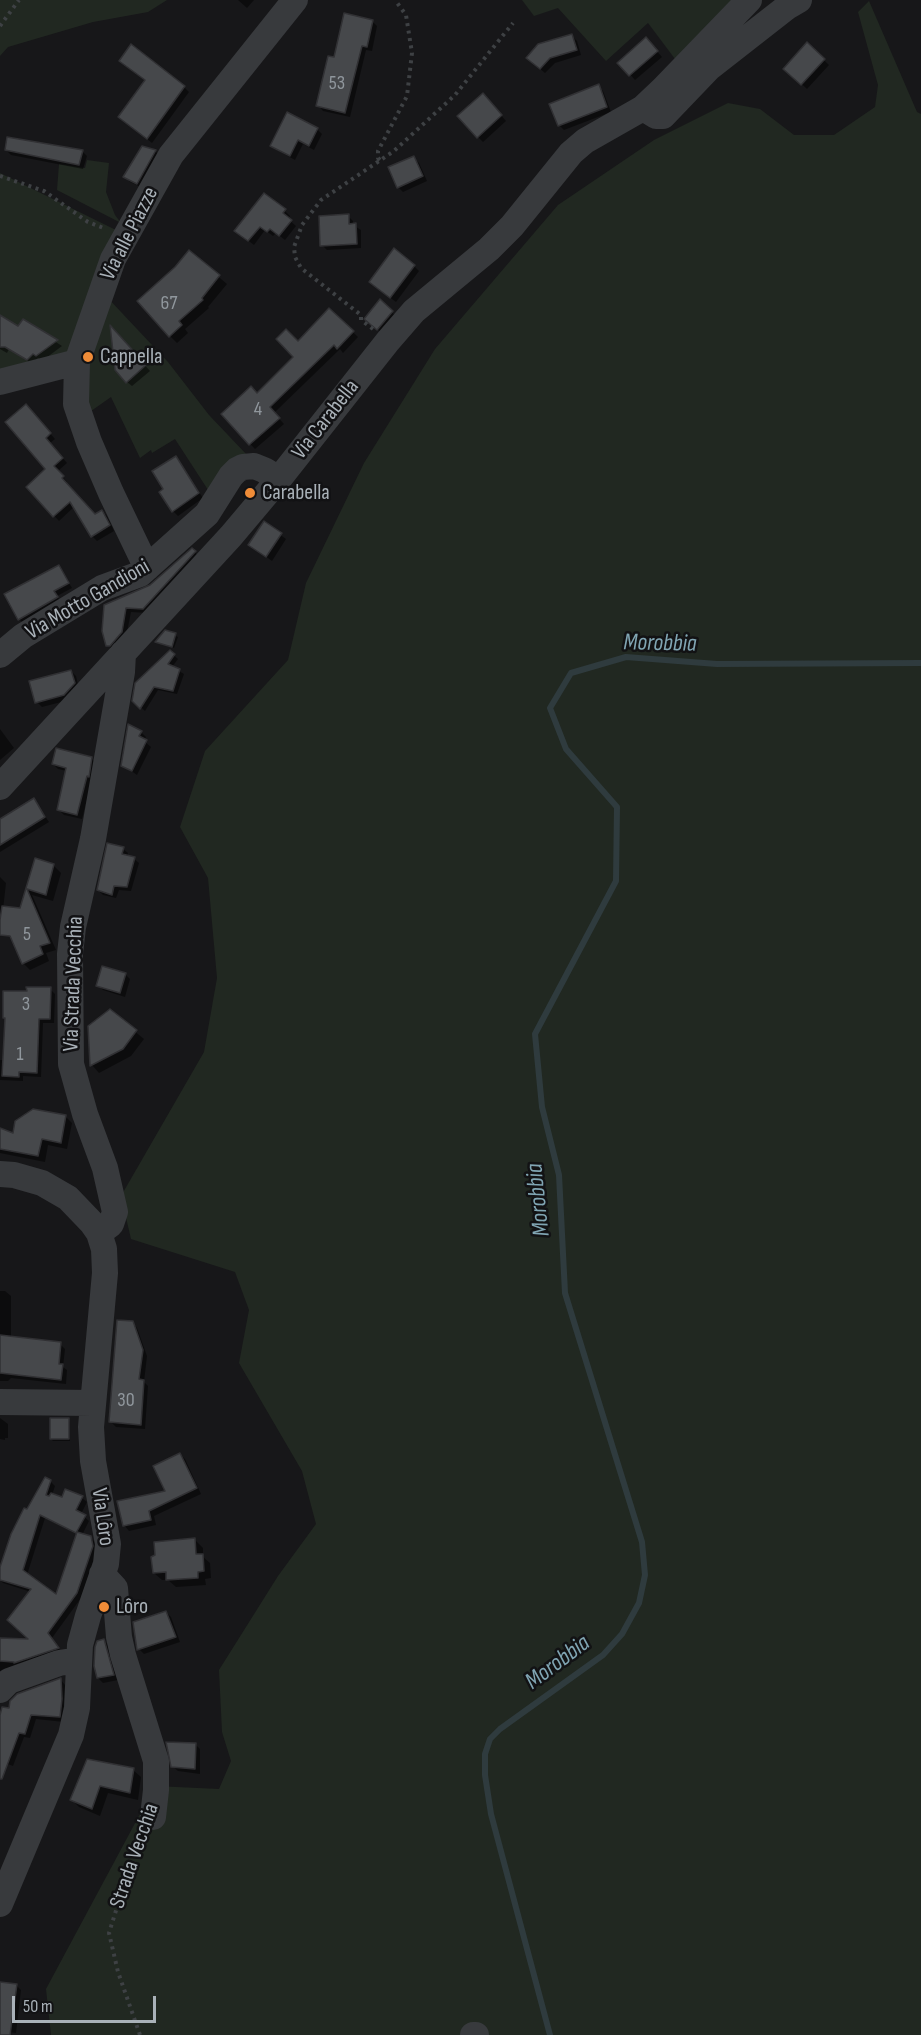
<!DOCTYPE html>
<meta charset="utf-8">
<style>
body{margin:0}
#map{position:relative;width:921px;height:2035px;overflow:hidden;background:#171719;font-family:"Sofia Sans Condensed",sans-serif}
canvas{display:block}
.scale{position:absolute;left:12px;top:1996px;width:144px;height:27px;box-sizing:border-box;border:3px solid #a9b1b8;border-top:0;padding-left:8px;font-size:18px;line-height:21px;white-space:nowrap;color:#a9b1b8;-webkit-text-stroke:4px #121214;paint-order:stroke}
</style>
<div id="map">
<canvas width="921" height="2035"></canvas>
<div class="scale">50 m</div>
</div>
<script>
const c = document.querySelector('canvas').getContext('2d');
c.lineJoin = 'round';
function fillPath(path, color) {
  c.fillStyle = color;
  c.fill(path, 'evenodd');
}
function poly(rows) {
  const path = new Path2D();
  for (const r of rows) {
    path.moveTo(r[0], r[1]);
    for (let i = 2; i < r.length; i += 2) path.lineTo(r[i], r[i + 1]);
  }
  return path;
}
function strokePath(path, color, width, dash) {
  c.strokeStyle = color;
  c.lineWidth = width;
  c.lineCap = dash ? 'butt' : 'round';
  c.setLineDash(dash || []);
  c.stroke(path);
}
function write(font, color, halo, rows, align = 'center') {
  c.font = font + ' "Sofia Sans Condensed",sans-serif';
  c.lineWidth = 5;
  c.setLineDash([]);
  c.textBaseline = 'middle';
  c.strokeStyle = halo;
  c.fillStyle = color;
  for (const [text, x, y, turn = 0] of rows) {
    c.save();
    c.translate(x, y);
    c.rotate((+turn || 0) * Math.PI / 180);
    c.textAlign = isNaN(turn) ? turn : align;
    if (halo) c.strokeText(text, 0, 0);
    c.fillText(text, 0, 0);
    c.restore();
  }
}
fillPath(poly([
 [0,0,167,0,148,12,93,22,8,47,0,56],
 [522,0,735,0,695,45,675,59,648,23,606,61,558,8,534,16],
 [869,1,917,112,921,114,921,2035,51,2035,46,1989,155,1786,219,1789,231,1761,222,1732,219,1670,278,1576,316,1524,302,1471,239,1363,249,1310,235,1272,131,1239,121,1196,204,1052,217,978,208,878,180,827,205,751,288,660,306,583,364,463,435,349,558,205,654,140,728,103,760,109,794,135,834,135,875,107,878,85,858,12],
 [87,160,109,163,106,192,115,215,121,223,57,190,59,164,85,168],
 [0,173,120,232,77,362,0,382],
 [106,296,168,362,209,415,247,455,212,496,175,439,152,453,151,450,140,458,111,397,84,416,81,394]
]), '#212821');
fillPath(poly([
 [238,0,254,0,247,8],
 [372,21,377,26,372,51,366,50,350,117,323,111,318,105,335,59],
 [572,36,577,41,581,55,555,63,545,73,533,63],
 [646,39,662,57,635,80,620,63],
 [807,44,829,65,807,89,785,68],
 [121,61,184,87,189,92,152,143,120,117,146,81],
 [598,86,603,91,611,112,564,130,559,125],
 [488,100,506,121,483,142,478,137],
 [317,129,322,134,314,150,303,144,295,160,277,150,272,145],
 [142,148,156,152,161,156,143,188,130,182,125,177],
 [6,150,82,151,87,156,83,169,11,155],
 [414,158,419,163,427,181,403,192,398,187],
 [265,195,285,211,290,216,288,219,296,226,285,240,276,233,273,236,265,230,254,245,241,235],
 [348,216,353,221,353,225,361,230,361,248,327,250,322,245],
 [189,252,227,284,208,307,209,308,185,329,188,333,177,343,170,336,176,268],
 [414,266,419,271,396,302,376,287],
 [380,302,397,317,383,334,371,323],
 [330,310,358,337,343,353,340,349,274,413,284,424,255,449,223,415,257,395,295,357],
 [0,317,19,328,23,321,62,346,42,361,38,358,32,364,9,349,7,353,0,349],
 [115,332,150,371,132,386,127,382],
 [30,411,55,439,50,443,67,463,58,471,67,482,65,484,95,516,102,511,107,516,114,531,97,541,92,536,75,506,59,521,28,487,47,469],
 [176,458,203,498,178,516,173,511,165,490],
 [264,523,286,539,272,561,250,545],
 [192,550,200,557,148,613,131,612,126,637,112,650,108,645,105,606,150,587],
 [59,567,72,588,57,596,61,602,23,623,19,619],
 [166,631,178,637,174,648,157,642],
 [170,652,178,659,172,667,184,674,177,694,158,690,145,711,134,701],
 [71,671,76,676,79,689,69,700,42,707,37,702],
 [0,729,14,748,0,760],
 [141,732,146,737,144,741,151,747,137,775,123,765],
 [91,758,96,763,82,819,64,815,59,810,67,771,58,769,53,764],
 [34,800,49,822,0,852,0,821],
 [123,849,128,853,127,857,134,859,139,863,131,891,119,890,116,898,103,895,98,890],
 [36,860,53,865,61,873,53,901,32,895,56,950,46,953,49,961,30,970,23,963,13,939],
 [0,877,6,883,0,937],
 [125,974,130,979,125,997,103,990,98,985],
 [50,989,55,994,54,1023,43,1023,41,1077,23,1076,23,1081,0,1080,0,1060,4,1060,6,1019,4,1017,28,993],
 [110,1011,144,1039,131,1056,99,1073,92,1065,89,1026],
 [65,1116,72,1123,67,1149,48,1145,45,1162,0,1153,0,1129,14,1135],
 [0,1291,5,1291,11,1296,11,1338,60,1344,65,1349,63,1367,67,1370,66,1384,11,1378,8,1381,0,1381],
 [132,1322,137,1328,147,1356,144,1382,148,1386,145,1429,116,1427,111,1422],
 [0,1418,8,1424,8,1438,5,1438,5,1440,0,1439],
 [68,1420,70,1422,70,1441,53,1441,51,1439],
 [180,1454,185,1459,201,1494,154,1516,156,1525,129,1531,124,1525,167,1493],
 [50,1481,55,1486,52,1495,62,1499,82,1498,87,1502,81,1514,89,1521,82,1535,91,1538,96,1543,97,1550,81,1598,52,1638,62,1653,0,1673,0,1639,31,1641,31,1592,3,1583,0,1580,0,1572,27,1511],
 [45,1518,78,1535,57,1597,27,1575],
 [195,1540,203,1548,203,1557,210,1563,211,1578,205,1579,206,1585,176,1587,168,1580,162,1580,154,1573],
 [166,1612,171,1617,180,1642,144,1654,139,1649],
 [104,1641,109,1646,118,1680,103,1683,98,1678],
 [61,1680,65,1685,64,1722,36,1719,30,1738,24,1737,13,1766,0,1761,0,1721,10,1710],
 [195,1744,200,1749,200,1774,178,1771,172,1766],
 [133,1770,141,1777,138,1800,108,1793,100,1816,79,1807,71,1799],
 [0,1983,16,1985,21,1990,16,2033,0,2031]
]), '#0007');
strokePath(poly([
 [550,2035,491,1814,485,1775,485,1754,490,1739,500,1729,603,1655,622,1634,639,1603,645,1575,642,1542,565,1293,559,1175,542,1107,535,1034,616,881,617,807,566,749,550,708,571,673,626,657,717,664,921,663]
]), '#2f3b3e', 6);
const building = poly([
 [344,13,373,20,367,47,362,46,345,113,316,106,328,56,334,57,344,13],
 [572,34,577,50,550,58,540,69,526,58,538,44,572,34],
 [646,37,658,51,629,76,617,63,646,37],
 [807,42,825,59,801,85,783,69,807,42],
 [131,44,185,86,147,139,118,117,145,80,119,61,131,44],
 [599,84,607,107,558,126,549,104,599,84],
 [483,93,502,115,477,138,457,116,483,93],
 [287,112,318,128,309,146,298,140,290,156,270,146,287,112],
 [7,137,83,150,79,165,5,150,7,137],
 [142,146,156,150,137,184,123,177,142,146],
 [414,156,423,176,397,188,388,167,414,156],
 [264,193,286,209,283,213,292,220,279,236,270,229,267,232,260,227,248,241,234,231,264,193],
 [349,214,349,224,356,223,357,244,320,246,319,216,349,214],
 [394,248,415,265,390,298,369,282,394,248],
 [189,250,220,275,202,298,203,300,179,321,182,325,169,337,137,301,175,267,189,250],
 [380,299,393,311,377,330,364,319,380,299],
 [329,308,354,331,337,349,334,345,270,407,280,418,249,445,221,414,251,386,257,393,293,357,276,339,286,329,298,341,329,308],
 [0,315,18,326,23,319,58,340,36,356,33,354,27,360,5,347,0,347,0,315],
 [110,325,146,365,126,383,115,370,110,325],
 [26,404,51,433,46,438,63,458,54,466,64,476,62,478,95,514,102,510,110,525,91,537,70,502,53,517,26,487,45,469,5,422,26,404],
 [176,456,199,493,172,512,159,492,163,489,152,471,176,456],
 [264,521,282,533,266,557,248,545,264,521],
 [192,548,196,551,143,609,126,608,122,632,110,646,106,646,102,631,104,605,150,585,192,548],
 [59,565,69,583,54,591,58,597,18,620,4,594,59,565],
 [165,630,176,633,172,647,155,642,165,630],
 [170,650,175,654,168,664,180,669,173,691,154,687,140,709,132,701,135,683,170,650],
 [71,670,75,683,64,695,35,703,29,681,71,670],
 [128,724,142,731,139,736,147,740,132,771,121,766,128,724],
 [56,748,92,757,89,777,87,776,77,815,57,810,66,768,52,764,56,748],
 [34,798,45,817,0,845,0,819,34,798],
 [107,843,124,847,122,854,135,857,127,887,114,886,112,895,97,890,107,843],
 [35,858,54,864,46,895,27,889,50,943,40,946,43,954,22,964,10,936,0,935,0,920,2,906,20,908,35,858],
 [102,966,126,973,120,993,96,986,102,966],
 [26,987,51,987,50,1019,39,1019,37,1073,19,1072,19,1077,2,1076,5,1018,3,1018,3,991,27,991,26,987],
 [110,1009,137,1030,123,1049,90,1066,88,1026,110,1009],
 [33,1109,66,1115,61,1143,42,1139,38,1156,0,1149,0,1128,13,1133,15,1121,33,1109],
 [117,1320,133,1321,143,1350,139,1379,144,1380,141,1425,109,1422,117,1320],
 [0,1335,61,1342,59,1364,63,1364,61,1380,0,1373,0,1335],
 [50,1418,69,1418,69,1439,50,1439,50,1418],
 [180,1453,197,1488,149,1511,151,1520,123,1526,117,1501,165,1491,153,1466,180,1453],
 [45,1477,51,1480,46,1495,49,1496,51,1493,62,1497,65,1489,83,1496,76,1510,86,1515,76,1533,40,1515,23,1570,56,1594,77,1532,91,1536,93,1546,77,1593,48,1633,59,1648,14,1663,14,1662,0,1661,0,1638,28,1639,7,1620,31,1589,0,1580,0,1567,11,1534,24,1508,27,1509,45,1477],
 [195,1538,196,1554,203,1554,204,1571,198,1572,198,1578,166,1580,166,1572,153,1573,151,1557,155,1555,154,1542,195,1538],
 [166,1611,176,1637,137,1650,133,1622,166,1611],
 [104,1639,114,1675,97,1678,94,1666,95,1647,97,1641,104,1639],
 [61,1678,62,1699,60,1717,31,1715,25,1734,19,1733,2,1779,0,1779,0,1715,2,1707,9,1708,10,1701,17,1694,61,1678],
 [166,1742,196,1743,195,1769,171,1767,166,1742],
 [87,1759,134,1768,130,1793,100,1786,92,1809,70,1800,87,1759],
 [0,1982,17,1984,10,2035,0,2035,0,1982]
]);
fillPath(building, '#46484b');
strokePath(building, '#313134', 1.5);
strokePath(poly([
 [0,26,19,0],
 [380,160,378,158,378,151,407,96,412,53,406,15,395,0],
 [0,176,44,191,88,222,106,229],
 [373,329,361,320,361,315,301,268,295,257,294,247,302,225,321,200,394,151,455,95,513,23],
 [140,2035,118,1972,109,1933,123,1888,146,1834]
]), '#3e4144', 4, [3, 4.5]);
strokePath(poly([
 [643,108,656,116,663,116,709,68,787,7,799,0],
 [0,382,77,362],
 [147,568,111,493,89,442,76,404,77,362,113,259,171,155,295,0],
 [0,655,23,636,102,588,140,574,207,514,231,476,237,470,243,467,254,466,264,470,279,479],
 [0,787,231,536,279,479,388,341,414,311,489,249,512,226,571,153,585,141,643,108,662,90,749,0],
 [0,1174,14,1175,42,1183,68,1198,92,1223,99,1233,104,1249,105,1273,91,1427,93,1461,108,1544,106,1564,88,1616,80,1645,77,1708,71,1735,0,1904],
 [99,1233,111,1224,115,1212,105,1168,85,1114,71,1064,70,954,73,927,93,839,122,672,123,653],
 [0,1402,92,1403],
 [102,1574,115,1588,119,1637,123,1655,156,1761,156,1790,153,1817],
 [0,1690,9,1681,59,1663,79,1660],
 [473,2035,476,2035]
]), '#383a3d', 26);
for (const [x, y, r, color] of [
 [88,357,6,"#ef8c38"],
 [250,493,6,"#ef8c38"],
 [104,1607,6,"#ef8c38"]
]) {
  const dot = new Path2D();
  dot.arc(x, y, r, 0, 2 * Math.PI);
  c.fillStyle = color;
  c.fill(dot);
  strokePath(dot, '#121214', 2);
}
write('20px', '#90979d', null, [
 ["53",337,84],
 ["67",169,304],
 ["4",258,410],
 ["5",27,935],
 ["3",26,1005],
 ["1",20,1055],
 ["30",126,1401]
]);
write('22px', '#a9b1b8', '#121214', [
 ["Via alle Piazze",130,234,-63],
 ["Via Carabella",326,420,-52],
 ["Via Motto Gandioni",88,600,-30],
 ["Via Strada Vecchia",74,984,-88],
 ["Via Lôro",102,1517,82],
 ["Strada Vecchia",135,1856,-71]
]);
write('22px', '#a9b1b8', '#121214', [
 ["Cappella",100,357],
 ["Carabella",262,493],
 ["Lôro",116,1607]
], 'left');
write('italic 24px', '#80a5b3', '#121214', [
 ["Morobbia",660,644,1],
 ["Morobbia",539,1200,-96],
 ["Morobbia",558,1663,-37]
]);
</script>
